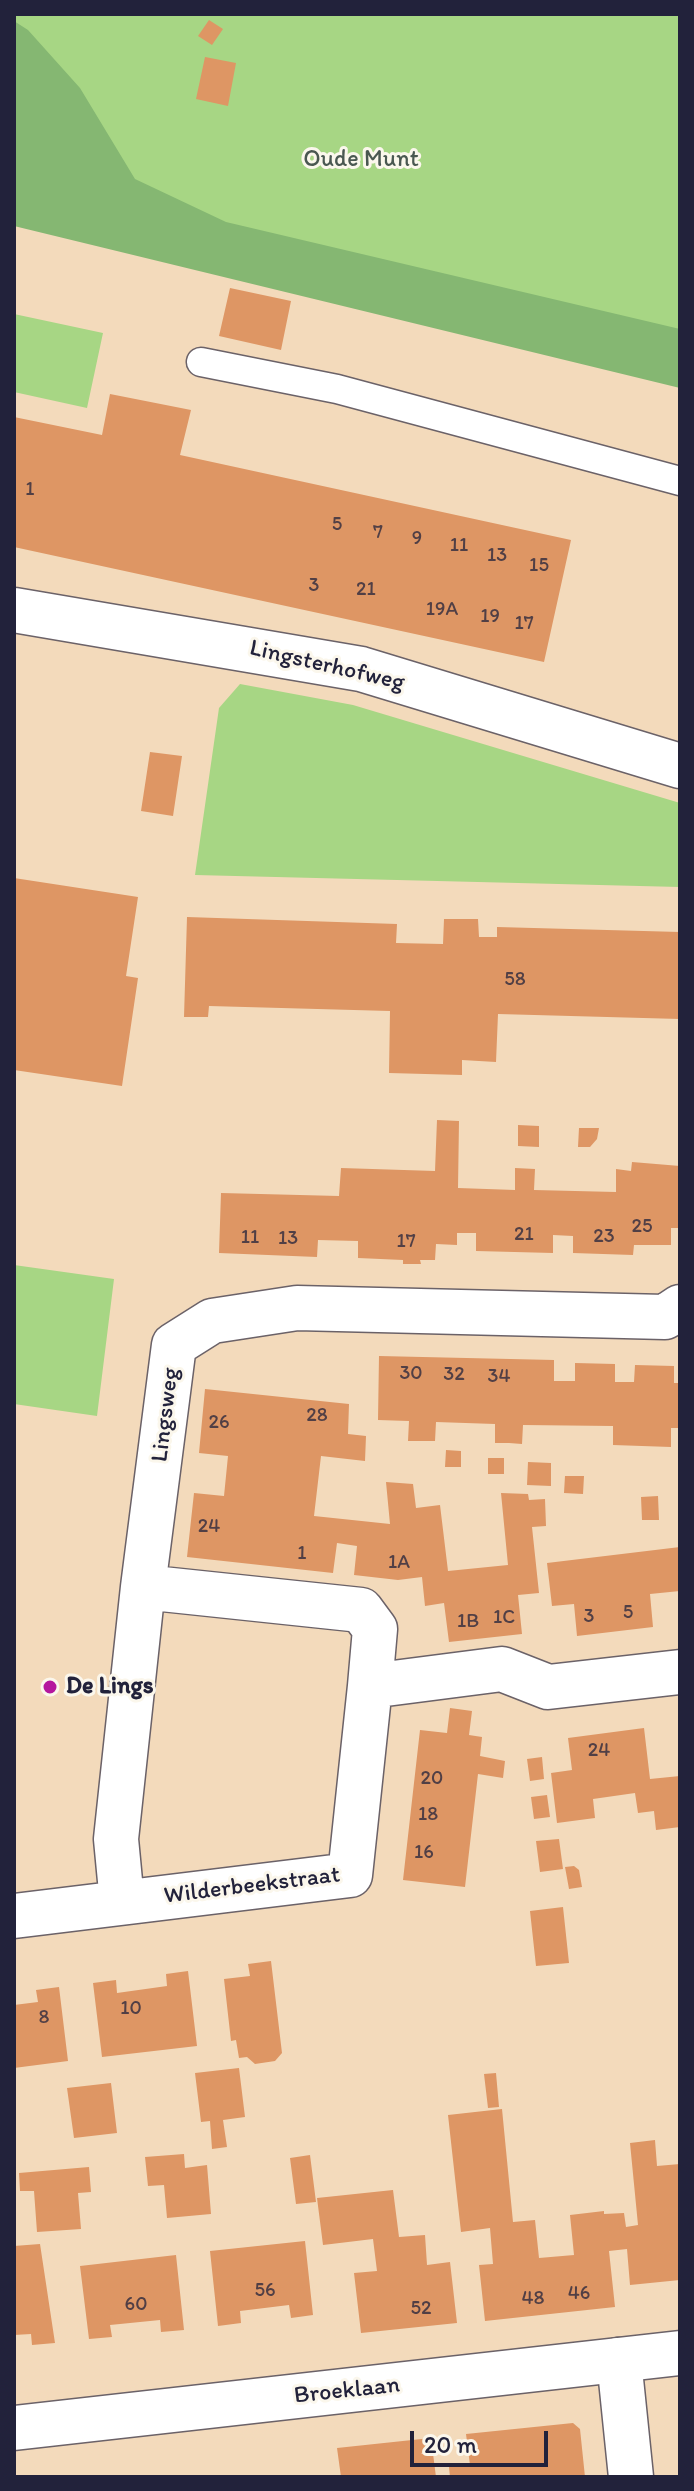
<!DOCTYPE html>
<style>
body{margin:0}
#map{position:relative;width:694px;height:2491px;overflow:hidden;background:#f3dabb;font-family:Itim,sans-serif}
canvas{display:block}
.frame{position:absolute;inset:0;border:16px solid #22223b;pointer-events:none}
.scale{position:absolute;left:410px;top:2431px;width:138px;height:36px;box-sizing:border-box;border:4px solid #22223b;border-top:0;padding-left:10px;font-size:24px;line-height:28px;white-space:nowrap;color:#22223b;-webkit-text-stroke:6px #fbf7ec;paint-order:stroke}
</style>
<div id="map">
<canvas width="694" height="2491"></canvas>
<div class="frame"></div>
<div class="scale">20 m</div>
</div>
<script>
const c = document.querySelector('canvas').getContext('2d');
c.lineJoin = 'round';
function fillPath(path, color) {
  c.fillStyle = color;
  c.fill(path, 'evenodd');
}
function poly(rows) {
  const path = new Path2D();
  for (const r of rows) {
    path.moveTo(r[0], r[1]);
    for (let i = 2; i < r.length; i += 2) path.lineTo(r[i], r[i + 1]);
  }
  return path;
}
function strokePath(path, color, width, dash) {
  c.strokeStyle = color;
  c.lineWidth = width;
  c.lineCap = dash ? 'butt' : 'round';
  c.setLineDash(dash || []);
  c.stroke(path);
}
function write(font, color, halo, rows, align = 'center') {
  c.font = font + ' Itim,sans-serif';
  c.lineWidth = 6;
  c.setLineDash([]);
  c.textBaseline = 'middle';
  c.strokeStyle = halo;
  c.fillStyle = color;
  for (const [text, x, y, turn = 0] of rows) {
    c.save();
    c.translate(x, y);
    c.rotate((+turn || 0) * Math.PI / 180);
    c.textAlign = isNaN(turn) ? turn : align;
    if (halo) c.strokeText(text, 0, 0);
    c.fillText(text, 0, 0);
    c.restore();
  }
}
fillPath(poly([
 [14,14,680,14,680,386,14,225],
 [14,314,103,333,87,408,14,392],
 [240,684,353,705,680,803,680,887,195,875,219,708],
 [14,1265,114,1279,97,1416,14,1404]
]), '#a7d684');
fillPath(poly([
 [14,21,28,30,80,88,135,179,226,222,680,329,680,388,14,226]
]), '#85b772');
fillPath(poly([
 [209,20,223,29,212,45,198,36],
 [205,57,236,63,228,106,196,99],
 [230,288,291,301,281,350,219,336],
 [110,394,191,410,180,455,571,540,544,662,14,547,14,417,102,435],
 [150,752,182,756,173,816,141,811],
 [14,878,138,897,126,976,138,978,122,1086,14,1070],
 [187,917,397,924,396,943,443,944,444,919,478,919,479,937,497,937,497,927,680,932,680,1019,498,1014,496,1062,462,1060,462,1075,389,1073,390,1011,209,1006,208,1017,184,1017],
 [437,1120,459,1121,458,1188,515,1190,515,1168,535,1169,534,1190,616,1192,616,1169,631,1171,632,1162,680,1166,680,1228,671,1228,671,1245,634,1245,633,1255,573,1253,573,1236,553,1235,553,1253,476,1251,476,1233,457,1233,457,1245,436,1244,435,1260,420,1260,421,1264,403,1264,403,1260,358,1258,358,1241,318,1240,317,1257,219,1253,221,1193,339,1196,341,1168,435,1171],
 [518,1125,539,1126,539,1147,518,1146],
 [579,1128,599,1128,597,1139,590,1147,578,1147],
 [379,1356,554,1360,554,1381,575,1381,575,1363,615,1364,615,1382,634,1382,635,1365,674,1366,674,1383,680,1383,680,1428,671,1428,671,1447,613,1445,613,1426,523,1425,522,1444,509,1443,495,1443,495,1424,436,1422,435,1441,408,1441,409,1421,378,1420],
 [205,1389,349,1404,348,1434,366,1436,365,1461,321,1456,314,1516,390,1524,386,1482,413,1484,416,1508,440,1505,448,1571,508,1565,501,1493,528,1494,529,1500,545,1499,546,1526,532,1527,539,1593,518,1595,522,1634,449,1642,444,1603,425,1606,422,1577,398,1580,354,1575,357,1546,337,1543,333,1573,187,1557,194,1493,224,1496,228,1456,199,1453],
 [446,1450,461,1451,461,1467,445,1467],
 [488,1458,504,1458,504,1474,488,1474],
 [528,1462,551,1463,551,1486,527,1485],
 [565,1476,584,1476,583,1494,564,1493],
 [658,1496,659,1520,642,1520,641,1497],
 [680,1547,680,1591,650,1594,653,1627,577,1636,574,1604,552,1606,547,1563],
 [450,1708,472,1711,469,1735,482,1737,480,1756,505,1761,503,1778,478,1774,465,1887,403,1880,420,1730,447,1733],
 [644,1728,650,1779,680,1776,680,1827,656,1830,654,1811,638,1813,635,1793,593,1799,595,1818,557,1823,551,1773,572,1770,568,1738],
 [542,1757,544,1779,530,1781,527,1759],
 [547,1795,550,1817,534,1819,531,1797],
 [559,1839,563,1869,540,1872,536,1841],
 [574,1866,579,1870,582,1887,569,1889,565,1867],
 [563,1907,569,1963,536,1966,530,1911],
 [271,1961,282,2053,275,2061,255,2064,247,2057,239,2058,236,2040,231,2041,224,1979,250,1976,248,1964],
 [188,1971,197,2046,102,2057,93,1983,116,1980,117,1993,167,1986,166,1974],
 [59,1987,68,2061,14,2068,14,2005,38,2002,36,1990],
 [239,2068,245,2117,223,2120,227,2147,212,2149,210,2121,201,2122,195,2073],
 [496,2073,499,2107,488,2108,484,2074],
 [111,2083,117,2133,74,2138,67,2088],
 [502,2109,513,2222,535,2220,539,2258,574,2255,570,2215,604,2211,604,2214,624,2213,626,2227,638,2225,630,2143,655,2140,657,2166,680,2164,680,2280,630,2285,627,2249,609,2251,615,2307,485,2321,479,2265,493,2264,490,2228,461,2232,448,2115],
 [184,2154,185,2168,207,2165,211,2214,167,2218,164,2185,148,2186,145,2157],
 [310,2155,316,2202,296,2204,290,2158],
 [89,2167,91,2192,78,2193,81,2229,37,2232,34,2191,20,2191,19,2173],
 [393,2190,399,2237,425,2235,427,2265,450,2262,457,2323,361,2333,354,2273,377,2271,373,2239,323,2245,317,2198],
 [305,2241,313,2315,291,2318,289,2305,240,2311,241,2323,218,2326,210,2251],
 [40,2244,55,2343,32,2345,31,2334,14,2335,14,2246],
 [176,2255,184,2330,161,2332,160,2320,110,2325,112,2337,89,2339,80,2266],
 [573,2423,580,2429,585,2477,450,2477,449,2467,470,2465,466,2434],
 [431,2438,436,2477,341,2477,337,2448]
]), '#de9664');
const service = poly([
 [201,362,337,389,680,481]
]);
const minor = poly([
 [14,610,361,669,680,766],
 [143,1587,361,1610,375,1629,370,1686],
 [122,1902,116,1839,143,1587,174,1345,212,1321,297,1308,665,1317,680,1307],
 [14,1916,350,1875,370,1686,502,1669,548,1687,680,1672],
 [619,2360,631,2477]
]);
const tertiary = poly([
 [14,2428,680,2353]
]);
strokePath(service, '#6b6268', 31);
strokePath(minor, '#6b6268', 47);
strokePath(tertiary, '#6b6268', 47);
strokePath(service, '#fff', 28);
strokePath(minor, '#fff', 44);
strokePath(tertiary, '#fff', 44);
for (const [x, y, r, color] of [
 [50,1687,8,"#b5179e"]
]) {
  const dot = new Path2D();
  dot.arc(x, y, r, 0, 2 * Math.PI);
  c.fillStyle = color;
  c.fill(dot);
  strokePath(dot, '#fbf7ec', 3);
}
write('20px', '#513f45', null, [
 ["1",30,490],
 ["5",337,525],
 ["7",378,533],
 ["9",417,539],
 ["11",459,546],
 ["13",497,556],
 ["15",539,566],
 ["3",314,586],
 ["21",366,590],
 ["19A",442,610],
 ["19",490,617],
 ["17",524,624],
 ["58",515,980],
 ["25",642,1227],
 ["21",524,1235],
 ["23",604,1237],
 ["11",250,1238],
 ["13",288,1239],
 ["17",406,1242],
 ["30",411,1374],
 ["32",454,1375],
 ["34",499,1377],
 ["28",317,1416],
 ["26",219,1423],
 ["24",209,1527],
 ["1",302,1554],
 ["1A",399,1563],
 ["5",628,1613],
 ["3",589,1617],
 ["1C",504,1618],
 ["1B",468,1622],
 ["24",599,1751],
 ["20",432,1779],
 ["18",428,1815],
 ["16",424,1853],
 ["10",131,2009],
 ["8",44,2018],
 ["56",265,2291],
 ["46",579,2294],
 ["48",533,2299],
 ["60",136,2305],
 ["52",421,2309]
]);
write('24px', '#4a5851', '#fbf7ec', [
 ["Oude Munt",361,160]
]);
write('24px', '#22223b', '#fbf7ec', [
 ["Lingsterhofweg",327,666,13],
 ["Lingsweg",166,1415,-83],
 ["Wilderbeekstraat",252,1886,-7],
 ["Broeklaan",347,2391,-6]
]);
write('bold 24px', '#22223b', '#fbf7ec', [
 ["De Lings",66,1687]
], 'left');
</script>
